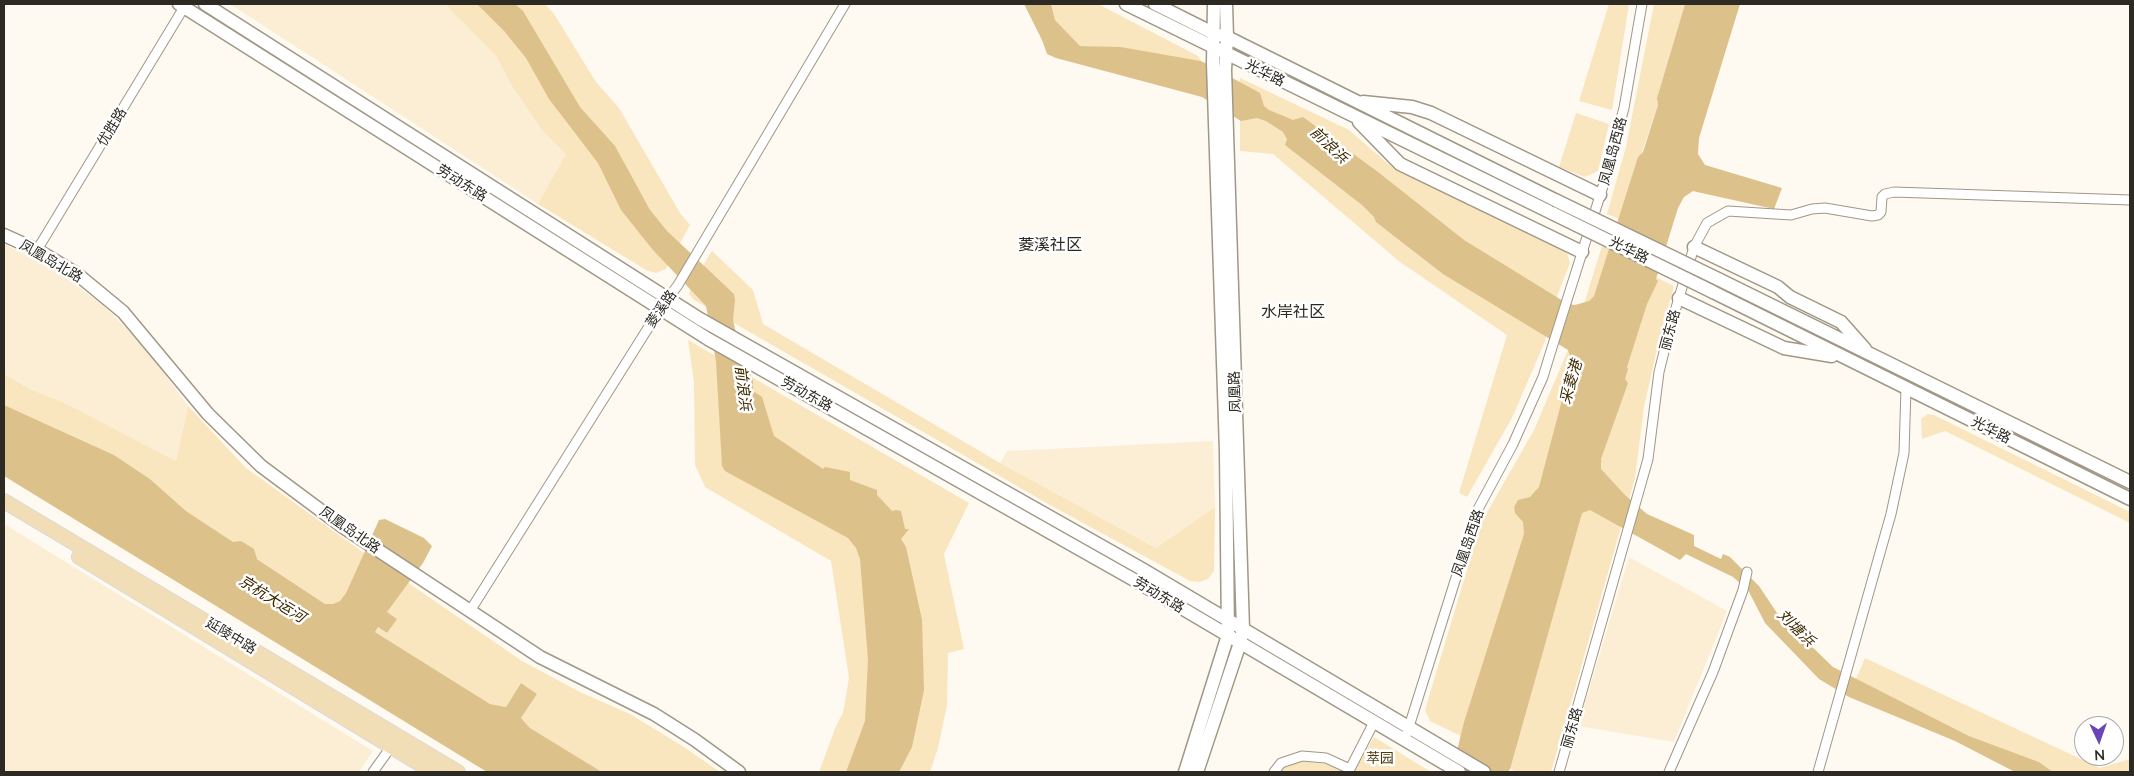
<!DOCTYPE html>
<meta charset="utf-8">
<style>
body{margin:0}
#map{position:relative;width:2134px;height:776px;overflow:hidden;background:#fefaf2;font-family:Lato,sans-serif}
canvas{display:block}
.frame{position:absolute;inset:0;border:5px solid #2d2a23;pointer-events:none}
.north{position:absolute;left:2074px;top:716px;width:50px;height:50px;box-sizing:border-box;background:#fff;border:1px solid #abaaa7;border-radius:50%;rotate:177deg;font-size:14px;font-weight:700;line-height:20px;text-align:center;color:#2d2a23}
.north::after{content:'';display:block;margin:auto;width:18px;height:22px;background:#6b43bb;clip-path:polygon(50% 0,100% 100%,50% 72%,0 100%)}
</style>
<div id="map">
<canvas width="2134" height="776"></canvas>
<div class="frame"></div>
<div class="north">N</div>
</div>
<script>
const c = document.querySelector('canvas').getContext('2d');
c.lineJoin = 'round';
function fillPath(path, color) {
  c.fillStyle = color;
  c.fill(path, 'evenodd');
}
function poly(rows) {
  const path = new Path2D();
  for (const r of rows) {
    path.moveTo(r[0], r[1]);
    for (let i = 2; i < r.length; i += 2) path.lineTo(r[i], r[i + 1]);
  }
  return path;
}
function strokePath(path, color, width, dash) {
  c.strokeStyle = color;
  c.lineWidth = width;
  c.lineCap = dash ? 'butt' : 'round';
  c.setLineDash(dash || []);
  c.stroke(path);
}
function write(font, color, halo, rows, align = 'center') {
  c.font = font + ' Lato,"Noto Sans SC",sans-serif';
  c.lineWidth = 5;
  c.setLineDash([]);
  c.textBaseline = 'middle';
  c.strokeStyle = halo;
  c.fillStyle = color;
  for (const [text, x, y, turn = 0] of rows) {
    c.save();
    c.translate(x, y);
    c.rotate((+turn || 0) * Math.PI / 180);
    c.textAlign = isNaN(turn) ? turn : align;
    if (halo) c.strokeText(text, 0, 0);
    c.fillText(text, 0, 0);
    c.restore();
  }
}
fillPath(poly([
 [230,4,445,4,496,56,512,86,542,130,566,154,538,204],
 [4,244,54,269,104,306,145,348,188,406,176,461,67,404,30,389,4,374],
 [1213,441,1215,507,1156,548,1000,463,1007,451],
 [4,524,373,751,359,772,4,772],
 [1629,557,1727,611,1674,742,1578,726]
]), '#fbeed4');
fillPath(poly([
 [445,4,545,4,554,14,596,82,619,108,680,213,690,225,666,269,656,273,646,270,538,204,566,154,542,130,512,86,496,56],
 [1051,4,1098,4,1198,56,1201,61,1121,48,1080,46,1055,20],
 [1609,4,1629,4,1612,110,1579,101],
 [1654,4,1685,4,1657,98,1658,105,1619,219,1607,214,1626,147],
 [1240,78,1349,130,1393,168,1567,253,1570,263,1554,304,1545,341,1513,416,1467,497,1459,493,1507,335,1400,262,1273,154,1240,151],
 [1576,113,1609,124,1598,171,1585,177,1559,167],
 [1602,246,1609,249,1594,296,1590,301,1584,304],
 [712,251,753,290,763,324,1000,463,1156,548,1215,507,1214,571,1208,579,1200,582,1190,581,1050,505,694,300,689,294,691,285],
 [1645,272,1674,286,1659,340,1644,407,1635,478,1551,772,1516,772,1498,762],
 [688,340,969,503,944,554,964,649,948,653,947,705,938,748,930,772,819,772,836,726,843,713,849,678,831,561,705,487,695,465,694,382],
 [1568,350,1580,353,1469,740,1430,721,1425,710,1481,523,1534,430],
 [4,374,30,389,67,404,176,461,188,406,246,468,364,553,346,593,340,601,333,604,325,604,186,511,150,479,114,455,4,405],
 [1928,414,1934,415,2130,512,2130,523,1945,431,1922,439,1921,419],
 [407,582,522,661,580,692,630,714,684,747,720,772,602,772,530,728,521,718,537,694,521,683,506,707,490,704,375,632,378,627,387,633,396,619,387,612],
 [1865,658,2100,768,2130,759,2130,772,2053,772,2039,762,1969,736,1856,679],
 [1374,737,1431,772,1354,772],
 [1303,761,1325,764,1346,772,1280,772,1283,767]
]), '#f9e5be');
fillPath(poly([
 [477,4,515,4,523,11,580,107,615,146,650,210,667,231,734,294,735,300,733,320,739,346,753,381,753,391,762,397,774,436,823,469,825,467,850,472,850,480,877,490,877,495,892,511,896,510,901,511,905,529,909,529,901,539,906,547,922,620,924,690,912,747,899,772,846,772,865,721,868,660,860,559,856,548,848,538,725,471,722,466,716,361,706,306,653,250,621,210,598,163,549,99,526,58,505,32],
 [1024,4,1051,4,1055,20,1080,46,1120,47,1201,61,1260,93,1264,106,1269,110,1293,120,1303,117,1378,172,1464,240,1568,304,1575,305,1589,301,1594,296,1638,157,1643,152,1658,105,1657,98,1685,4,1740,4,1699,138,1698,154,1705,165,1782,188,1774,209,1697,192,1693,191,1684,197,1678,208,1656,279,1658,281,1647,304,1627,367,1628,369,1625,379,1628,383,1601,459,1601,469,1625,495,1647,514,1694,535,1694,546,1721,559,1723,554,1730,557,1759,586,1777,613,1833,667,1969,736,2039,762,2053,772,2015,772,1955,741,1849,697,1819,679,1765,623,1748,590,1733,577,1686,554,1680,560,1590,510,1582,513,1510,769,1508,772,1452,772,1464,722,1524,534,1523,522,1515,513,1514,507,1518,500,1530,497,1539,487,1570,370,1571,358,1568,350,1443,274,1376,222,1374,217,1362,205,1285,145,1287,139,1283,132,1266,121,1257,118,1241,121,1202,97,1056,58,1047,54,1042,40],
 [4,405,114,455,150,479,186,511,233,542,241,541,254,549,257,559,325,604,333,604,340,601,346,593,379,520,385,519,424,538,432,546,423,563,387,612,397,619,387,633,378,627,375,632,490,704,506,707,521,683,537,694,521,718,530,728,602,772,487,772,4,476]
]), '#ddc18b');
const street = poly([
 [37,250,186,4],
 [470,611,660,309,678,285,845,4],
 [1407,733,1477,511,1513,444,1543,377,1550,354,1604,183,1624,108,1642,4],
 [373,772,393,744],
 [1274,772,1281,763,1302,756,1326,758,1350,769,1374,722],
 [1559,772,1648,459,1659,372,1670,328,1694,247,1707,223,1728,211,1791,215,1812,209,1825,208,1872,216,1878,215,1881,212,1882,197,1885,194,1894,192,2130,200],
 [1669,772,1713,672,1743,590,1747,572],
 [1818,772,1891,514,1904,453,1906,388]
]);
const secondary = poly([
 [179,4,708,339,1136,581,1459,772],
 [205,4,700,319,1142,569,1484,772],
 [1126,4,1552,213],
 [1155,4,1215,34,1227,37,1555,200],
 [1363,102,1412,107,1431,113,1600,195],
 [1359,122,1400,164,1582,252],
 [4,235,37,250,77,274,123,312,208,414,261,466,343,527,540,657,654,714,695,740,739,772],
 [1694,247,1778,287,1790,297,1841,322,1865,349],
 [1718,279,2130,482],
 [1713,292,2130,499],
 [1679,298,1784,348,1832,356],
 [1185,772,1228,635,1226,451,1213,63,1214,4],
 [1197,772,1240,643,1243,629,1225,70,1227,37,1226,4]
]);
const primary = poly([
 [4,501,458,772],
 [79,557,433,772]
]);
strokePath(street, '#a09786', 11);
strokePath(secondary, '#a09786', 15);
strokePath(primary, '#d9d9d7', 16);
strokePath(street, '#fff', 9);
strokePath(secondary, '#fff', 12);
strokePath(primary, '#f2deb6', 14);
const secondaryBridge = poly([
 [1555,200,1718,279],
 [1552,213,1713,292]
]);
strokePath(secondaryBridge, '#a09786', 15, []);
strokePath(secondaryBridge, '#fff', 12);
write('14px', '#2d2a23', '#fff', [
 ["光华路",1265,73,26],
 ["优胜路",112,127,-59],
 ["凤凰岛西路",1613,151,-75],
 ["劳动东路",462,183,32],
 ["光华路",1629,250,26],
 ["凤凰岛北路",51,261,30],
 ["菱溪路",661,309,-55],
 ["丽东路",1670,330,-75],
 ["凤凰路",1235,392,-92],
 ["劳动东路",807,394,29],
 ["光华路",1991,430,26],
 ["凤凰岛北路",350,530,35],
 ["凤凰岛西路",1468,543,-71],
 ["劳动东路",1159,595,31],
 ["延陵中路",231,636,31],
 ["丽东路",1572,728,-74]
]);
write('14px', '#4c390d', '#fff', [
 ["萃园",1380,758]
]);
write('italic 15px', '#3e2b00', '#fff', [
 ["前浪浜",1329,145,43],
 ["采菱港",1571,382,-74],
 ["前浪浜",743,388,83],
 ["京杭大运河",272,599,32],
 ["刘塘浜",1796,628,44]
]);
write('16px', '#2d2a23', '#fff', [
 ["菱溪社区",1050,245],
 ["水岸社区",1293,312]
]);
</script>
